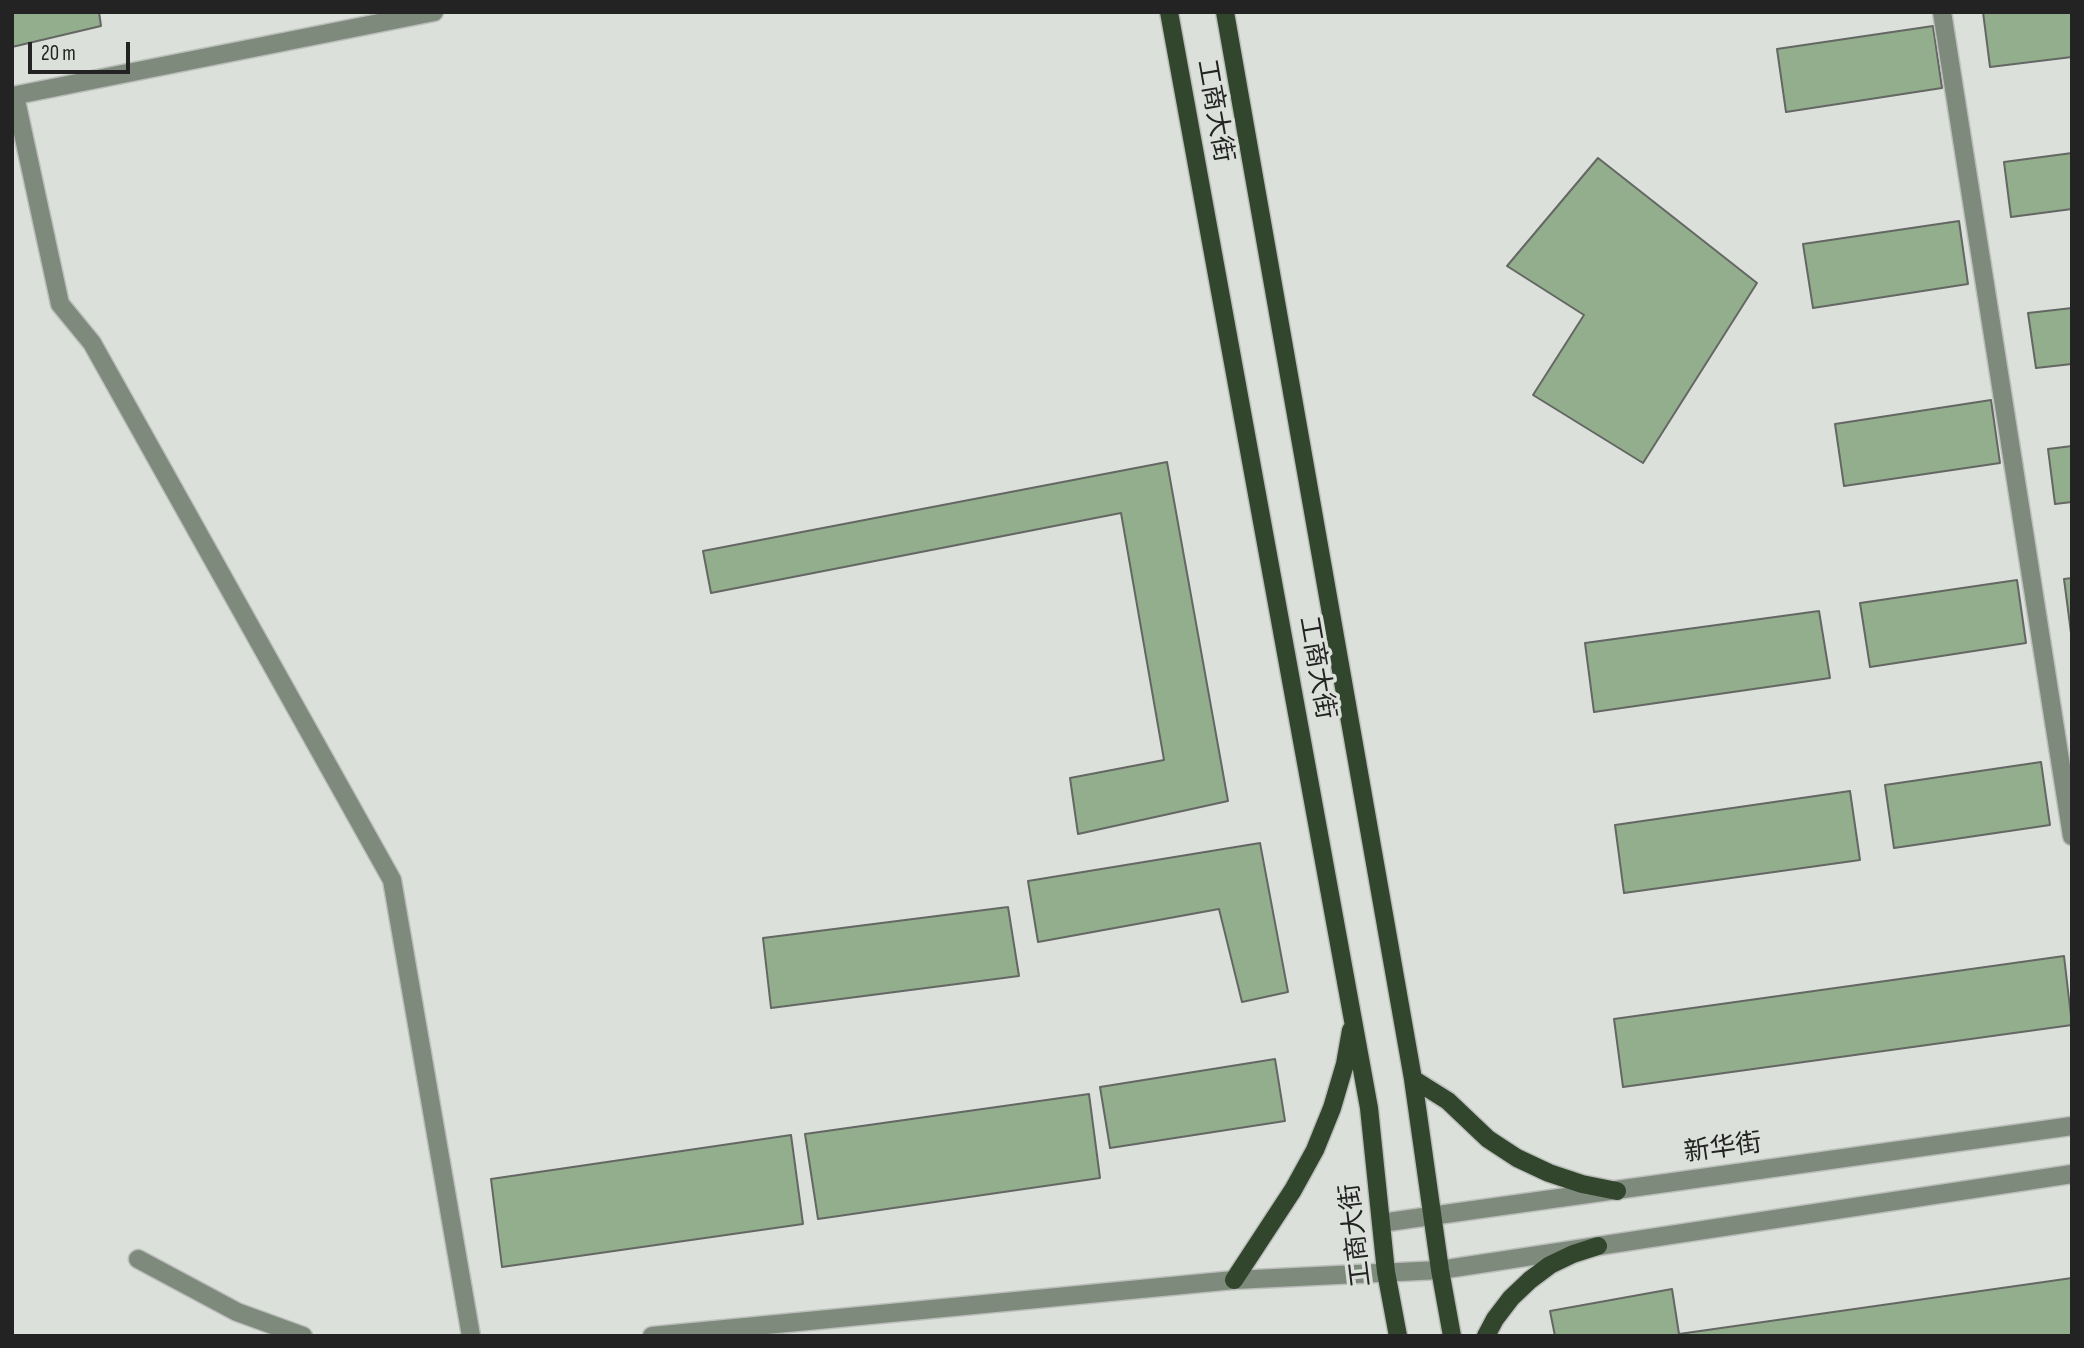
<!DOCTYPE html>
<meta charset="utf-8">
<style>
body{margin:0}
#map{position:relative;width:2084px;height:1348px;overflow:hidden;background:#dce0db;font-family:"Sofia Sans Condensed",sans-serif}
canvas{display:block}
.frame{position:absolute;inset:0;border:14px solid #222322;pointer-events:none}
.scale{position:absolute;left:28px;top:42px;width:102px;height:32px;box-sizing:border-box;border:4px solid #222322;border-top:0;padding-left:9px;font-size:21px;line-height:24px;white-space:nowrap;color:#222322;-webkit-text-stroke:5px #dce0db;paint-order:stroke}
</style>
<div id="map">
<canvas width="2084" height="1348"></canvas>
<div class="frame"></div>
<div class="scale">20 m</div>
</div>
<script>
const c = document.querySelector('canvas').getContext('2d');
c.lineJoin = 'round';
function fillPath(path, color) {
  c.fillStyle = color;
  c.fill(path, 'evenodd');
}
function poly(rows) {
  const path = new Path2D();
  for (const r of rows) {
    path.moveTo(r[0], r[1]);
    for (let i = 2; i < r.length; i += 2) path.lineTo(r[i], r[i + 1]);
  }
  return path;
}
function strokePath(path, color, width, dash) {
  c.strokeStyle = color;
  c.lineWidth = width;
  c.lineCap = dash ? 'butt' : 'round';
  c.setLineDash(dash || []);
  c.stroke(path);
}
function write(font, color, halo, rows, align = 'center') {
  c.font = font + ' "Sofia Sans Condensed","Noto Sans SC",sans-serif';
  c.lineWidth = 7;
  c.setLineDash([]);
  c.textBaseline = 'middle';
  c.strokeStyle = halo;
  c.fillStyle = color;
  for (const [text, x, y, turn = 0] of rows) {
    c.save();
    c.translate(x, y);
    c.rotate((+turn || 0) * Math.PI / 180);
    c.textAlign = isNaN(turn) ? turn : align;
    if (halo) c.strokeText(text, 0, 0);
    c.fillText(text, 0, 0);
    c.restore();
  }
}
const building = poly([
 [12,12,99,12,101,26,12,47,12,12],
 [1983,12,2072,12,2072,57,1990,67,1983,12],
 [1933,26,1942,88,1786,112,1777,49,1933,26],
 [2072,153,2072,209,2011,217,2004,162,2072,153],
 [1598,158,1757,283,1643,463,1533,395,1584,315,1507,266,1598,158],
 [1959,221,1968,284,1813,308,1803,244,1959,221],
 [2072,308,2072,364,2036,368,2028,313,2072,308],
 [1991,400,2000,463,1844,486,1835,424,1991,400],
 [2072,446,2072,502,2055,504,2048,449,2072,446],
 [1167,462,1228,801,1078,834,1070,778,1164,760,1121,513,711,593,703,551,1167,462],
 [2072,578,2072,633,2071,633,2064,579,2072,578],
 [2017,580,2026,643,1870,667,1860,603,2017,580],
 [1819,611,1830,678,1594,712,1585,643,1819,611],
 [2041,762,2050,825,1894,848,1885,785,2041,762],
 [1850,791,1860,860,1624,893,1615,825,1850,791],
 [1260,843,1288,992,1242,1002,1219,909,1038,942,1028,881,1260,843],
 [1008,907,1019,976,771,1008,763,938,1008,907],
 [2064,956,2072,1025,1623,1087,1614,1019,2064,956],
 [1275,1059,1285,1121,1110,1148,1100,1087,1275,1059],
 [1089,1094,1100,1178,818,1219,805,1134,1089,1094],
 [791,1135,803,1224,502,1267,491,1179,791,1135],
 [2072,1278,2072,1336,1555,1336,1550,1311,1672,1289,1679,1334,2072,1278]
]);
fillPath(building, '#92ae8c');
strokePath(building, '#646763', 2);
const minor = poly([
 [1942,12,2072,836],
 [12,96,434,12],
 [15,96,60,304,92,343,392,880,471,1336],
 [1381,1223,2072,1126],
 [138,1259,237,1312,303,1336],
 [652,1336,1234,1280,1440,1270,2072,1174]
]);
const major = poly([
 [1169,12,1369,1108,1386,1272,1398,1336],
 [1225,12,1413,1079,1440,1270,1452,1336],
 [1413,1079,1448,1101,1488,1139,1517,1158,1549,1173,1582,1184,1617,1191],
 [1234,1280,1293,1190,1315,1150,1332,1108,1345,1064,1351,1030],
 [1486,1336,1495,1319,1511,1298,1530,1280,1550,1265,1573,1254,1598,1246]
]);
strokePath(minor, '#bbbeba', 21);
strokePath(major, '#bbbeba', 21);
strokePath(minor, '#7e8a7c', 18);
strokePath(major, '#31462d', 18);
write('26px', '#222322', '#dce0db', [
 ["工商大街",1214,111,80],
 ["工商大街",1316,668,80],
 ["新华街",1723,1149,-8],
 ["工商大街",1357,1235,-97]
]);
</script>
